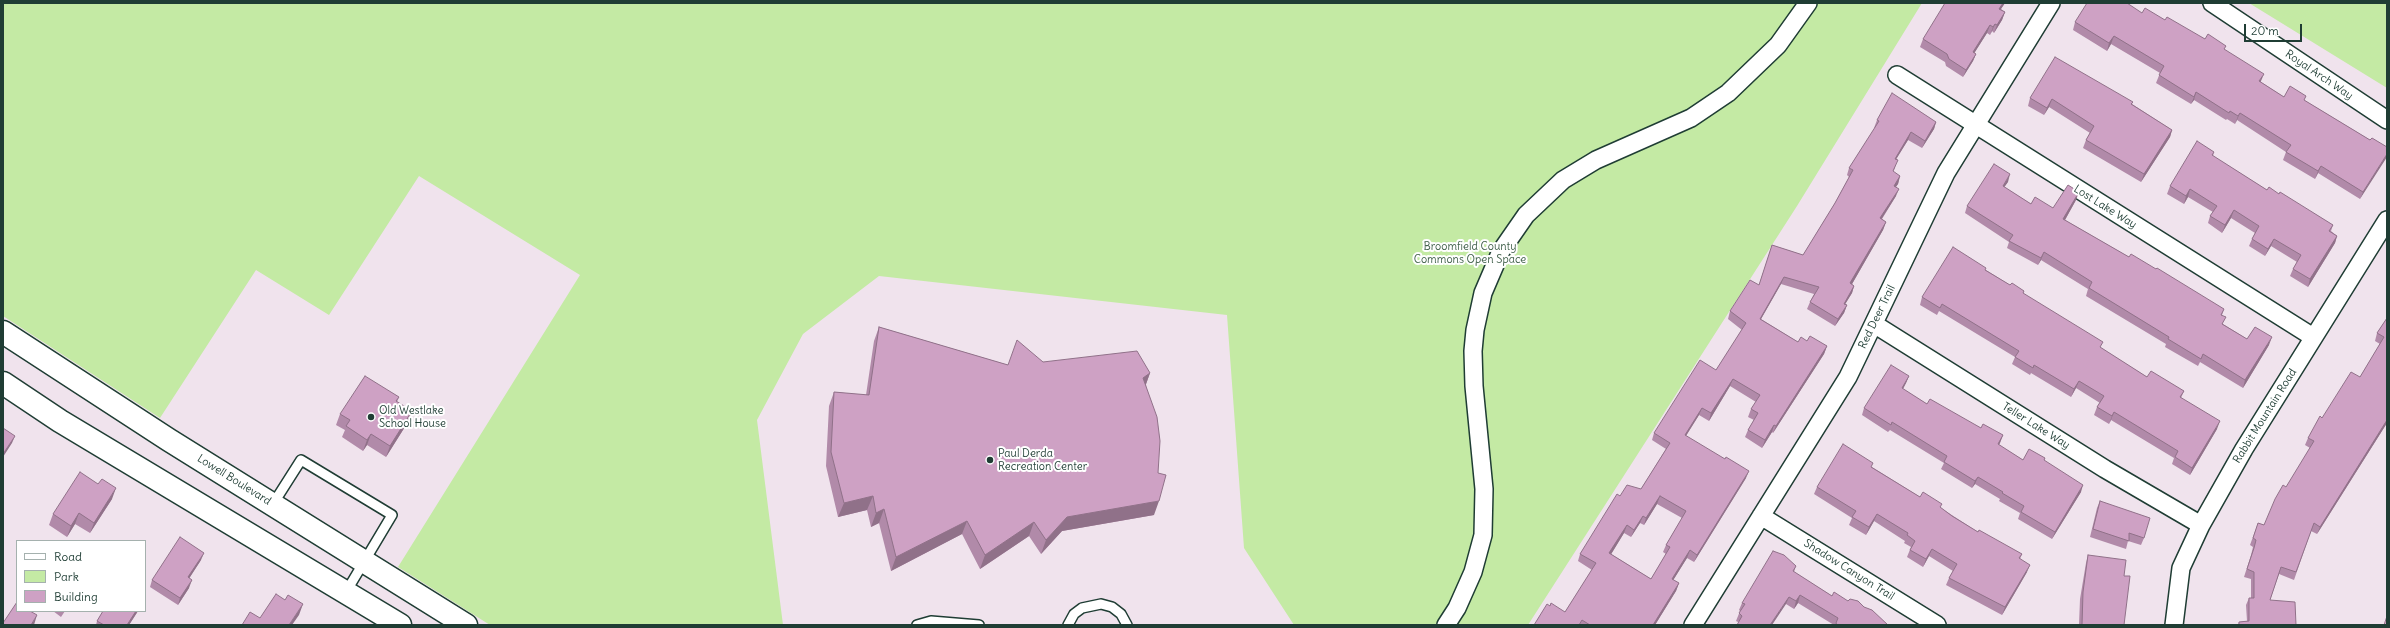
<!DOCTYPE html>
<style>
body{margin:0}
#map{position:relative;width:2390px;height:628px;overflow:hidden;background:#f0e3ed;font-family:Delius,sans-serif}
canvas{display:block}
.frame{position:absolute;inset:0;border:4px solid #1f3d34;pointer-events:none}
.legend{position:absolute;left:16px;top:540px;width:130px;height:72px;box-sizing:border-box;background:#fff;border:1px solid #a5b1ae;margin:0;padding:5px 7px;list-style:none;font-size:12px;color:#1f3d34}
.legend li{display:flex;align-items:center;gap:8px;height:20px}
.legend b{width:20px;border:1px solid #a5b1ae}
.scale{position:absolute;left:2244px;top:24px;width:58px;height:18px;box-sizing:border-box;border:2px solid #1f3d34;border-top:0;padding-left:5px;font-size:12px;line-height:14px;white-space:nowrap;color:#1f3d34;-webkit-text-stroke:3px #fff;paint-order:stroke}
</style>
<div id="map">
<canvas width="2390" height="628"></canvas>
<div class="frame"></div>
<ul class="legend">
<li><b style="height:5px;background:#fff"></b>Road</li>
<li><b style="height:11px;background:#c4eaa4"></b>Park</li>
<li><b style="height:11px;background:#cea1c4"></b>Building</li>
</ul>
<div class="scale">20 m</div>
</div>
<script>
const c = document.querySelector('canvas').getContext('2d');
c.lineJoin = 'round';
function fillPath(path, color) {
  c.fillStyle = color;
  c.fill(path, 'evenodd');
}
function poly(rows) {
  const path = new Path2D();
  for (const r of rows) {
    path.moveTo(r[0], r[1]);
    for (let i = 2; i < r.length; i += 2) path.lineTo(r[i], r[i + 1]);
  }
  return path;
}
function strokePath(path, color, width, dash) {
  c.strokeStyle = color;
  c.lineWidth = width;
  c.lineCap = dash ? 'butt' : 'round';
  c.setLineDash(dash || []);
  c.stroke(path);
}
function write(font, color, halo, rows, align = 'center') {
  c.font = font + ' Delius,sans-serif';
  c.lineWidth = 4;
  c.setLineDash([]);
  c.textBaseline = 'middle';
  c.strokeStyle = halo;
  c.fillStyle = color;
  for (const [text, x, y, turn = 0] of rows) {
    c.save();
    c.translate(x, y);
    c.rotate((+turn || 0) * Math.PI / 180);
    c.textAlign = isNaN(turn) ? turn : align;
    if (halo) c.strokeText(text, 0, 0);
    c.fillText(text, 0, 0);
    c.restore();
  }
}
fillPath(poly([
 [3,3,1922,3,1797,206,1528,625,1294,625,1244,548,1227,315,879,276,803,334,757,420,783,625,490,625,398,567,580,275,419,176,329,315,256,270,160,418,3,316],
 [2249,3,2387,3,2387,88]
]), '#c4eaa4');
const lane = poly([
 [273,504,301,460,392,515,346,592],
 [917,625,931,621,979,625],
 [1068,625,1074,614,1082,608,1101,604,1112,607,1121,614,1127,625]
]);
const street = poly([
 [2212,3,2387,120],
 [1897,75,2313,337],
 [1874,324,2105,469,2201,525],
 [1761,516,1937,625],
 [1446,625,1457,608,1473,572,1483,535,1484,489,1474,386,1473,351,1475,330,1483,293,1501,251,1526,215,1563,180,1596,160,1691,118,1728,93,1778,45,1808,3],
 [1693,625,1848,377,1946,173,2051,3],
 [2174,625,2181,568,2201,525,2244,449,2387,220]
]);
const secondary = poly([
 [3,332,169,440,466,625],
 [3,383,60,421,400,625]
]);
strokePath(lane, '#1f3d34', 12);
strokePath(street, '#1f3d34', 20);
strokePath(secondary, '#1f3d34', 25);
strokePath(lane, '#fff', 9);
strokePath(street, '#fff', 17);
strokePath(secondary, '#fff', 22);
fillPath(poly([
 [2005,3,2001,9,2005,12,2002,20,1994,33,1992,31,1990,35,1987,33,1974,53,1976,54,1973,61,1963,77,1946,66,1945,62,1920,47,1923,39],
 [2142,13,2165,20,2205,39,2226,46,2224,49,2261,81,2261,82,2284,97,2306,96,2304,100,2370,140,2387,147,2360,199,2318,173,2315,179,2283,160,2286,152,2237,120,2235,124,2227,119,2226,120,2194,100,2191,104,2156,83,2160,73,2111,44,2107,51,2073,30,2075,22],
 [2030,98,2133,102,2132,104,2172,130,2170,137,2141,182,2083,148,2086,140,2090,133,2049,107,2044,115,2028,106],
 [1877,120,1936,122,1934,129,1922,148,1908,140,1896,159,1895,168,1893,172,1900,176,1898,184,1896,187,1896,196,1882,219,1886,222,1883,230,1852,284,1854,286,1852,293,1845,304,1847,305,1844,313,1835,326,1807,309,1810,302,1814,294,1781,284,1761,319,1798,342,1807,341,1827,346,1824,354,1773,433,1772,432,1762,448,1745,437,1748,430,1754,420,1748,417,1751,409,1756,402,1730,386,1709,421,1699,415,1686,436,1746,478,1694,562,1687,558,1673,580,1679,583,1676,591,1655,625,1534,625,1550,606,1565,612,1592,570,1578,561,1580,554,1620,496,1641,489,1666,449,1652,440,1654,433,1716,370,1742,330,1728,319,1730,311,1759,285,1772,245,1803,255,1835,203,1849,177,1847,175,1849,168,1875,128,1874,128],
 [1657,504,1682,518,1666,545,1663,552,1666,554,1651,579,1611,554,1624,533,1631,537,1640,523,1644,525],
 [2214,152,2213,156,2267,190,2279,194,2333,225,2331,231,2337,236,2335,243,2308,287,2290,276,2293,269,2297,262,2271,246,2265,256,2249,246,2252,239,2255,233,2231,218,2222,233,2208,223,2210,216,2213,212,2188,197,2184,204,2167,194,2170,186],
 [2008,182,2004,187,2031,204,2053,208,2076,200,2065,220,2129,257,2224,309,2222,315,2223,324,2247,339,2269,345,2243,388,2200,362,2198,366,2165,347,2166,344,2086,296,2088,289,2041,260,2038,265,2007,248,2009,242,1965,213,1967,206],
 [1986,270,2010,285,2024,291,2023,294,2101,348,2147,377,2184,391,2181,398,2217,429,2190,475,2172,464,2174,458,2111,420,2109,424,2094,415,2097,407,2100,403,2076,388,2071,397,2031,373,2030,375,2012,364,2015,357,1939,311,1937,315,1920,305,1922,297],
 [2387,318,2387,423,2317,534,2311,531,2294,580,2279,574,2270,600,2296,625,2238,625,2239,622,2247,621,2246,605,2249,598,2251,598,2251,579,2244,577,2251,555,2253,547,2250,545,2258,523,2264,525,2310,448,2305,445,2308,438,2322,418,2360,377,2380,344,2375,341,2377,333],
 [879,327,1008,365,1043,362,1150,373,1146,384,1154,515,1062,531,1041,554,1029,536,980,569,962,534,891,571,879,523,871,527,867,510,838,517,826,466,829,406,834,392,866,395,874,341],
 [1909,376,1906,383,1903,389,1927,404,1981,428,2003,435,1999,445,2023,460,2045,458,2044,461,2081,492,2052,539,2018,519,2020,513,1999,501,2000,499,1975,484,1972,488,1941,469,1944,463,1890,430,1888,432,1862,415,1864,408],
 [399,397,397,402,412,411,408,422,386,457,367,445,363,451,342,437,345,430,336,425,340,414],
 [1872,467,1920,497,1941,508,1978,532,2022,554,2020,559,2027,572,2002,615,1946,585,1949,578,1953,571,1929,556,1923,567,1907,557,1911,547,1904,543,1905,541,1874,521,1866,535,1849,525,1852,518,1814,494,1817,487],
 [112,499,90,533,75,524,67,537,49,525,53,514],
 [2100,501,2144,538,2141,545,2128,541,2126,549,2090,537,2097,508],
 [2088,555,2124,576,2124,625,2132,625,2079,625,2080,599,2086,563],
 [201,560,189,578,189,588,178,605,150,587,152,580],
 [1796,566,1794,572,1832,596,1864,607,1888,625,1834,625,1798,603,1794,609,1786,604,1738,622,1736,621,1740,611,1739,610,1742,603],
 [53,611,65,611,61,617],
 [103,611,138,611,129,625,96,625,97,621]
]), '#b18aa9');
fillPath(poly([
 [2003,3,2005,3,1996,16,1999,9],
 [2005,12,2002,20,1994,33,1997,25],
 [1995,24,1992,31,1990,35,1993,27],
 [1990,25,1987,33,1970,60,1973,52],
 [2114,36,2111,44,2107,51,2109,43],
 [1976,54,1973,61,1963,77,1966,70],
 [2264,74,2261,81,2257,89,2259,81],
 [2196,92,2194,100,2191,104,2194,97],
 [2052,99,2049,107,2044,115,2047,108],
 [2240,113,2237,120,2235,124,2238,116],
 [1936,122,1934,129,1922,148,1925,141],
 [2172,130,2170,137,2141,182,2144,174],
 [1911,132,1908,140,1892,166,1895,159],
 [2387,154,2387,157,2360,199,2363,192],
 [2321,166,2318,173,2315,179,2318,171],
 [2010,174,2008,182,2000,193,2003,186],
 [1900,176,1898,184,1891,193,1894,186],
 [1899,189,1896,196,1877,226,1880,218],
 [2190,189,2188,197,2184,204,2186,196],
 [2079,192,2076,200,2061,227,2063,219],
 [2234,210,2231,218,2222,233,2225,225],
 [1886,222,1883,230,1848,291,1850,283],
 [2337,236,2335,243,2308,287,2310,279],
 [2274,239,2271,246,2265,256,2268,249],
 [2044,252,2041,260,2038,265,2041,258],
 [1784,277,1781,284,1757,326,1760,319],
 [1854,286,1852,293,1841,311,1844,304],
 [1847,305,1844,313,1835,326,1838,319],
 [2272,337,2269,345,2243,388,2245,380],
 [1827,346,1824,354,1773,433,1776,426],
 [1150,373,1145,387,1143,378],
 [1909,376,1906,383,1899,396,1902,388],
 [1733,379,1730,386,1709,421,1711,413],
 [2079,381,2076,388,2071,397,2074,389],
 [1702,408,1699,415,1682,442,1685,435],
 [412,411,408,422,386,457,390,446],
 [2114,412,2111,420,2109,424,2112,416],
 [2387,420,2387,423,2317,534,2320,527],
 [2220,421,2217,429,2190,475,2192,468],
 [1774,425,1772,432,1762,448,1765,440],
 [371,434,367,445,363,451,367,440],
 [2003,435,2000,443,1995,451,1998,444],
 [15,436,12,443,3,457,3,454],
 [1749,471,1746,478,1694,562,1697,555],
 [1978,477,1975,484,1972,488,1975,481],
 [2083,485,2081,492,2052,539,2055,532],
 [116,488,112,499,90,533,94,523],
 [873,496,867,510,838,517,844,503],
 [1660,496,1657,504,1644,525,1646,518],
 [1159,501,1154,515,1062,531,1041,554,1046,540,1067,517],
 [884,509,879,523,871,527,876,513],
 [79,513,75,524,67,537,71,526],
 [1877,514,1874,521,1866,535,1869,527],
 [1643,516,1640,523,1631,537,1634,530],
 [967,521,962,534,891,571,896,557],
 [1034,522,1029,536,980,569,985,555],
 [1627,525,1624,533,1607,561,1609,553],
 [1932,549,1929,556,1923,567,1926,559],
 [1690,550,1687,558,1669,587,1672,579],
 [204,553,201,560,185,585,188,577],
 [2030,565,2027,572,2002,615,2005,607],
 [192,580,189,588,178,605,180,598],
 [1679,583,1676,591,1655,625,1653,625],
 [1800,595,1798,603,1794,609,1796,601],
 [1789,597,1786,604,1772,625,1770,625],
 [303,604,299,615,292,625,289,625],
 [136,611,138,611,129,625,127,625],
 [37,615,34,625,31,625]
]), '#907189');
const building = poly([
 [1945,3,2003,3,1999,9,2005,12,1997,25,1995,24,1993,27,1990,25,1973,52,1976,54,1966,70,1949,59,1947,54,1923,39,1945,3],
 [2087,3,2127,3,2142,13,2145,8,2165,20,2167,17,2205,39,2208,34,2226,46,2224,49,2264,74,2259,81,2284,97,2290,86,2306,96,2304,100,2370,140,2372,138,2387,147,2387,154,2363,192,2321,166,2318,171,2286,152,2291,145,2240,113,2238,116,2230,111,2229,113,2196,92,2194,97,2159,75,2164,66,2114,36,2109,43,2075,22,2087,3],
 [2055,57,2133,102,2131,104,2172,130,2144,174,2086,140,2094,126,2052,99,2047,108,2030,98,2055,57],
 [1892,93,1936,122,1925,141,1911,132,1895,159,1898,160,1893,171,1900,176,1894,186,1899,189,1880,218,1886,222,1850,283,1854,286,1844,304,1847,305,1838,319,1810,302,1819,287,1784,277,1760,319,1798,342,1801,337,1807,341,1810,336,1827,346,1776,426,1774,425,1765,440,1748,430,1758,413,1751,409,1760,395,1733,379,1711,413,1702,408,1685,435,1725,459,1726,457,1749,471,1697,555,1690,550,1672,579,1679,583,1653,625,1590,625,1582,620,1579,625,1534,625,1547,604,1550,606,1551,603,1565,612,1596,563,1580,554,1617,494,1620,496,1627,485,1641,489,1670,443,1654,433,1700,360,1716,370,1746,323,1730,311,1750,280,1759,285,1772,245,1803,255,1835,203,1853,170,1849,168,1879,121,1877,120,1892,93],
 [1660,496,1686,511,1666,545,1670,547,1651,579,1609,553,1627,525,1634,530,1643,516,1646,518,1660,496],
 [2197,141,2214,152,2212,155,2267,190,2269,187,2279,194,2280,192,2333,225,2329,231,2337,236,2310,279,2293,269,2301,255,2274,239,2268,249,2252,239,2259,226,2234,210,2225,225,2210,216,2217,206,2190,189,2186,196,2170,186,2197,141],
 [1994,164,2010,174,2003,186,2031,204,2035,197,2053,208,2068,185,2079,192,2063,219,2129,257,2131,254,2156,269,2157,268,2224,309,2221,315,2226,317,2222,324,2247,339,2255,327,2272,337,2245,380,2203,354,2201,359,2168,339,2169,337,2089,288,2092,282,2044,252,2041,258,2009,241,2013,235,1967,206,1994,164],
 [1953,247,1986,268,1985,270,2010,285,2012,283,2024,291,2023,293,2103,342,2100,347,2147,377,2151,371,2184,391,2180,397,2220,421,2192,468,2175,457,2178,451,2114,412,2112,416,2097,407,2104,396,2079,381,2074,389,2034,365,2033,368,2015,357,2019,351,1942,304,1940,308,1922,297,1953,247],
 [2387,318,2387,420,2320,527,2314,523,2296,572,2281,567,2270,600,2295,602,2296,625,2239,625,2239,622,2249,621,2249,598,2254,598,2254,572,2247,569,2254,548,2256,540,2253,538,2258,523,2264,525,2275,499,2283,485,2286,487,2314,441,2308,438,2320,416,2322,418,2351,372,2360,377,2384,337,2377,333,2387,318],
 [879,327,1008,365,1017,340,1043,362,1137,351,1150,373,1143,378,1157,417,1160,441,1158,473,1166,475,1159,501,1067,517,1046,540,1034,522,985,555,967,521,896,557,884,509,876,513,873,496,844,503,831,452,834,392,869,395,879,327],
 [1891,365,1909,376,1902,388,1927,404,1930,399,1981,428,1983,424,2003,435,1998,444,2023,460,2029,449,2045,458,2044,460,2083,485,2055,532,2021,512,2024,506,2002,493,2003,492,1978,477,1975,481,1944,462,1947,456,1892,422,1891,425,1864,408,1891,365],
 [365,376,399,397,396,401,412,411,390,446,371,434,367,440,346,426,350,420,340,414,365,376],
 [3,428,15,436,3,454,3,428],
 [1843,444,1873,463,1871,467,1920,497,1923,492,1942,504,1940,507,1952,516,1978,532,1979,530,2022,554,2019,558,2030,565,2005,607,1949,578,1957,564,1932,549,1926,559,1910,550,1915,541,1907,535,1908,533,1877,514,1869,527,1852,517,1856,511,1817,487,1843,444],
 [80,472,98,484,102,479,116,488,94,523,79,513,71,526,53,514,80,472],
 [2100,501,2150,518,2144,538,2129,533,2129,541,2093,529,2100,501],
 [180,537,204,553,188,577,192,580,180,598,152,580,180,537],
 [1773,551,1784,555,1796,566,1793,571,1832,596,1834,592,1848,601,1850,599,1858,601,1864,607,1872,610,1888,625,1837,625,1836,623,1838,618,1800,595,1796,601,1789,597,1770,625,1737,625,1742,616,1739,613,1745,604,1742,603,1773,551],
 [2088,555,2126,560,2124,576,2130,576,2124,625,2132,625,2082,625,2083,592,2088,555],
 [276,594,285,600,288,595,303,604,289,625,242,625,250,612,260,618,276,594],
 [17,602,17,611,30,611,37,615,31,625,3,625,3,623,17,602],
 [103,611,136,611,127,625,104,625,97,621,103,611],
 [2387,616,2387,625,2384,625,2387,616]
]);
fillPath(building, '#cea1c4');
strokePath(building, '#907189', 1);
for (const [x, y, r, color] of [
 [371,417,4,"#1f3d34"],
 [990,460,4,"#1f3d34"]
]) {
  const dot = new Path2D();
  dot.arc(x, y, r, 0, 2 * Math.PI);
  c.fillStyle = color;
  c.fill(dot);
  strokePath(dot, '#fff', 1.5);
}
write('11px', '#1f3d34', '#fff', [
 ["Royal Arch Way",2319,75,34],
 ["Lost Lake Way",2105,207,32],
 ["Red Deer Trail",1877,317,-64],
 ["Rabbit Mountain Road",2265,416,-58],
 ["Teller Lake Way",2036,426,32],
 ["Lowell Boulevard",234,480,32],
 ["Shadow Canyon Trail",1849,570,32]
]);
write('11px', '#40604a', '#fff', [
 ["Broomfield County",1470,247],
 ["Commons Open Space",1470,260]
]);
write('11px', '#1f3d34', '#fff', [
 ["Old Westlake",379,411],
 ["School House",379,424],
 ["Paul Derda",998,454],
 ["Recreation Center",998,467]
], 'left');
</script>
